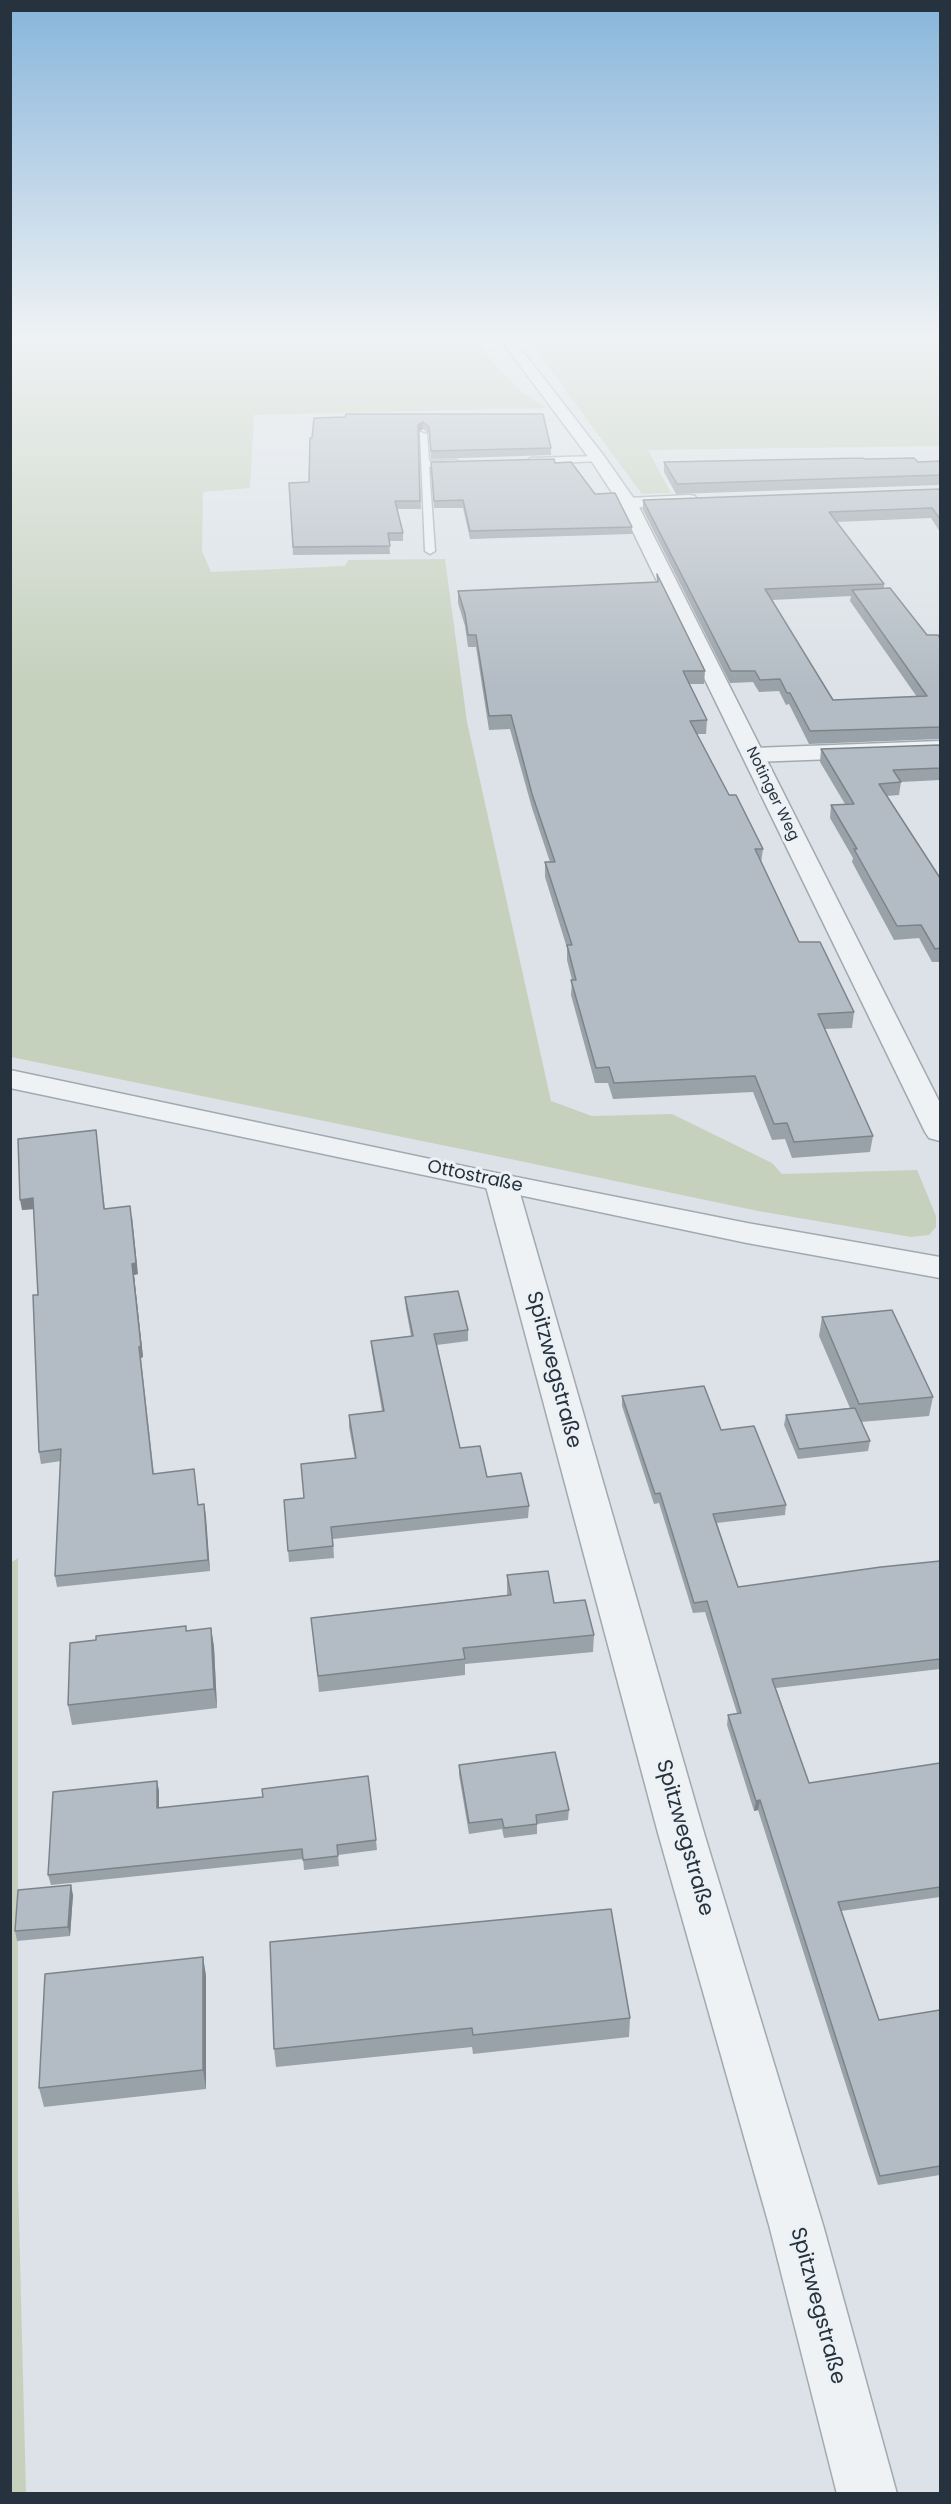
<!DOCTYPE html>
<meta charset="utf-8">
<style>
body{margin:0}
#map{position:relative;width:951px;height:2504px;overflow:hidden;background:#dce2e7;font-family:Poppins,sans-serif}
canvas{display:block}
.frame{position:absolute;inset:0;border:12px solid #26323d;pointer-events:none}
</style>
<div id="map">
<canvas width="951" height="2504"></canvas>
<div class="frame"></div>
</div>
<script>
const c = document.querySelector('canvas').getContext('2d');
c.lineJoin = 'round';
function fillPath(path, color) {
  c.fillStyle = color;
  c.fill(path, 'evenodd');
}
function poly(rows) {
  const path = new Path2D();
  for (const r of rows) {
    path.moveTo(r[0], r[1]);
    for (let i = 2; i < r.length; i += 2) path.lineTo(r[i], r[i + 1]);
  }
  return path;
}
function strokePath(path, color, width, dash) {
  c.strokeStyle = color;
  c.lineWidth = width;
  c.lineCap = dash ? 'butt' : 'round';
  c.setLineDash(dash || []);
  c.stroke(path);
}
function write(font, color, halo, rows, align = 'center') {
  c.font = font + ' Poppins,sans-serif';
  c.lineWidth = 6;
  c.setLineDash([]);
  c.textBaseline = 'middle';
  c.strokeStyle = halo;
  c.fillStyle = color;
  for (const [text, x, y, turn = 0] of rows) {
    c.save();
    c.translate(x, y);
    c.rotate((+turn || 0) * Math.PI / 180);
    c.textAlign = isNaN(turn) ? turn : align;
    if (halo) c.strokeText(text, 0, 0);
    c.fillText(text, 0, 0);
    c.restore();
  }
}
fillPath(poly([
 [10,336,478,336,483,350,504,374,523,393,547,408,254,415,250,488,203,492,202,551,211,572,345,566,348,560,445,559,467,722,551,1101,592,1116,672,1114,772,1163,782,1174,917,1170,936,1216,936,1227,929,1235,911,1237,758,1211,520,1161,11,1057],
 [525,336,940,336,940,446,648,450,671,493,642,494],
 [18,1558,18,2182,26,2493,11,2494,10,1563]
]), '#c5d1bd');
const service = poly([
 [420,432,427,434,429,461,456,460,460,463,456,466,429,467,435,551,430,554,425,551,420,432],
 [598,456,601,457,601,461,531,464,527,461,531,458,598,456]
]);
const minor = poly([
 [689,495,695,496,697,500,695,504,628,508,622,507,619,503,622,499,628,498,689,495],
 [940,741,940,755,753,762,745,760,742,755,745,750,753,748,940,741],
 [501,1174,512,1176,517,1183,704,1833,823,2225,897,2494,837,2494,769,2225,658,1833,485,1183,490,1176,501,1174]
]);
const tertiary = poly([
 [498,336,511,336,604,456,637,503,940,1103,940,1141,929,1138,925,1132,619,503,592,462,498,336],
 [10,1070,501,1174,747,1223,940,1257,940,1278,747,1243,10,1088,10,1070]
]);
strokePath(service, '#a2aab1', 3);
strokePath(minor, '#a2aab1', 3);
strokePath(tertiary, '#a2aab1', 3);
fillPath(service, '#eff2f5');
fillPath(minor, '#eff2f5');
fillPath(tertiary, '#eff2f5');
fillPath(poly([
 [543,414,551,448,551,455,431,459,429,434,423,429,418,432,421,509,397,509,403,533,403,541,389,541,390,554,293,555,289,483,309,482,314,418],
 [865,459,918,462,940,461,940,485,676,494,664,472,664,462],
 [555,463,595,494,632,527,632,534,470,539,463,508,434,508,431,469],
 [940,489,940,532,931,518,836,522,884,584,884,588,927,635,940,638,940,739,809,744,789,704,786,705,779,691,759,692,753,682,730,683,643,510,643,500],
 [851,596,850,601,917,697,833,700,772,600],
 [657,574,705,671,704,684,689,684,707,720,706,734,697,734,729,795,763,849,761,863,799,942,854,1012,852,1028,824,1029,873,1136,870,1152,792,1158,785,1139,772,1140,753,1092,613,1099,608,1083,595,1083,571,995,572,980,567,960,567,948,545,877,545,862,550,862,532,808,510,729,489,730,476,647,468,647,465,626,458,603,458,591,657,582],
 [940,745,940,780,901,782,899,795,887,796,940,878,940,962,932,962,919,938,894,940,852,862,853,858,830,818,831,805,845,804,820,762,821,749],
 [97,1141,105,1209,138,1274,134,1275,143,1357,141,1358,154,1474,199,1505,204,1504,210,1571,57,1587,55,1576,61,1461,41,1464,39,1452,38,1295,34,1209,22,1210],
 [405,1297,468,1330,468,1341,437,1345,460,1448,487,1477,529,1506,528,1518,333,1539,334,1558,289,1562,284,1500,304,1498,355,1459,349,1427,349,1415,382,1411,372,1352,371,1341,411,1336,406,1309],
 [822,1317,933,1397,929,1416,861,1422,870,1441,868,1451,798,1459,784,1425,786,1415,850,1408,819,1336],
 [622,1396,721,1430,786,1505,785,1515,717,1523,738,1587,940,1561,940,1669,776,1688,809,1783,940,1763,940,1897,841,1911,879,2020,940,2010,940,2175,878,2185,758,1810,754,1811,727,1725,728,1715,737,1713,705,1612,693,1613,659,1503,654,1504,622,1406],
 [507,1575,554,1603,594,1635,593,1652,465,1664,465,1675,319,1692,311,1618,507,1595],
 [211,1628,214,1647,217,1708,72,1725,68,1705,187,1631],
 [459,1765,569,1810,568,1820,537,1824,537,1834,504,1838,502,1829,469,1834,459,1775],
 [157,1781,159,1791,159,1808,376,1840,377,1850,338,1855,339,1866,304,1870,303,1859,51,1885,48,1875],
 [73,1895,70,1936,17,1941,15,1931],
 [270,1942,630,2018,629,2037,473,2054,472,2047,276,2067,274,2049],
 [203,1957,206,1976,206,2089,44,2107,39,2088]
]), '#9aa2a9');
fillPath(poly([
 [423,422,423,429,418,432,418,425],
 [33,1198,35,1209,22,1210,20,1200],
 [132,1216,138,1274,134,1275,143,1357,141,1358,132,1264],
 [204,1504,206,1516,210,1571,208,1560],
 [211,1628,214,1647,217,1708,214,1689],
 [157,1781,159,1791,159,1818,157,1808],
 [760,1800,758,1810,754,1811,756,1801],
 [71,1885,73,1895,70,1936,68,1927],
 [203,1957,206,1976,206,2089,203,2070]
]), '#7d8489');
const building = poly([
 [346,414,543,414,551,448,431,451,429,427,423,422,418,425,420,501,395,501,403,533,388,533,390,546,293,547,289,483,309,482,310,438,312,438,314,418,345,417,346,414],
 [863,458,865,459,914,458,918,462,940,461,940,475,677,484,664,462,863,458],
 [554,459,555,463,571,462,595,494,615,493,632,527,470,531,463,500,434,501,431,462,554,459],
 [940,489,940,519,932,508,829,512,884,584,765,589,833,700,927,696,852,590,890,588,927,635,938,635,940,638,940,727,810,731,790,693,787,693,780,679,760,680,755,671,731,671,643,500,940,489],
 [657,574,705,671,683,671,707,720,690,721,729,795,736,795,763,849,755,849,799,942,820,942,854,1012,818,1014,873,1136,794,1142,787,1123,774,1124,755,1076,614,1083,609,1067,596,1068,571,980,576,980,567,945,572,945,545,862,555,862,532,794,511,715,489,716,476,635,468,635,465,614,458,591,658,582,657,574],
 [940,745,940,768,893,770,901,782,879,784,940,878,940,948,935,949,921,925,897,926,854,849,857,849,831,805,854,804,821,749,940,745],
 [96,1130,104,1209,130,1206,136,1263,132,1264,141,1346,139,1347,153,1474,194,1469,198,1505,204,1504,208,1560,55,1576,61,1449,39,1452,33,1295,38,1295,33,1198,20,1200,18,1139,96,1130],
 [458,1291,468,1330,434,1334,460,1448,480,1446,487,1477,521,1473,529,1506,331,1527,333,1546,288,1551,284,1500,304,1498,301,1464,356,1458,349,1415,384,1411,371,1341,413,1336,405,1297,458,1291],
 [892,1310,933,1397,859,1404,822,1317,892,1310],
 [704,1386,721,1430,754,1426,786,1505,713,1514,738,1587,881,1567,940,1561,940,1659,772,1679,809,1783,940,1763,940,1887,838,1902,879,2020,940,2010,940,2166,880,2176,760,1800,756,1801,728,1715,741,1713,707,1601,694,1603,660,1493,655,1494,622,1396,704,1386],
 [855,1408,870,1441,799,1449,786,1415,855,1408],
 [548,1571,554,1603,585,1600,594,1635,463,1648,465,1659,318,1676,311,1618,511,1595,507,1575,548,1571],
 [186,1626,186,1631,211,1628,214,1689,68,1705,70,1643,96,1640,96,1636,186,1626],
 [555,1752,569,1810,536,1815,537,1824,504,1828,502,1819,469,1823,459,1765,555,1752],
 [368,1776,376,1840,337,1845,338,1856,303,1860,302,1849,48,1875,53,1792,157,1781,157,1808,263,1797,262,1789,368,1776],
 [71,1885,68,1927,15,1931,18,1890,71,1885],
 [611,1909,630,2018,473,2035,472,2028,274,2049,270,1942,611,1909],
 [203,1957,203,2070,39,2088,45,1974,203,1957]
]);
fillPath(building, '#b3bcc4');
strokePath(building, '#7d8489', 1.5);
const sky = c.createLinearGradient(0, 0, 0, 686);
sky.addColorStop(0, '#87b5db');
sky.addColorStop(0.49, '#eff2f4');
sky.addColorStop(1, '#eff2f400');
c.fillStyle = sky;
c.fillRect(0, 0, 951, 686);
write('15px', '#26323d', '#ebf1f5', [
 ["Notinger Weg",772,794,64]
]);
write('18px', '#26323d', '#ebf1f5', [
 ["Ottostraße",475,1177,12]
]);
write('21px', '#26323d', '#ebf1f5', [
 ["Spitzwegstraße",553,1370,75],
 ["Spitzwegstraße",684,1838,74],
 ["Spitzwegstraße",817,2306,75]
]);
</script>
